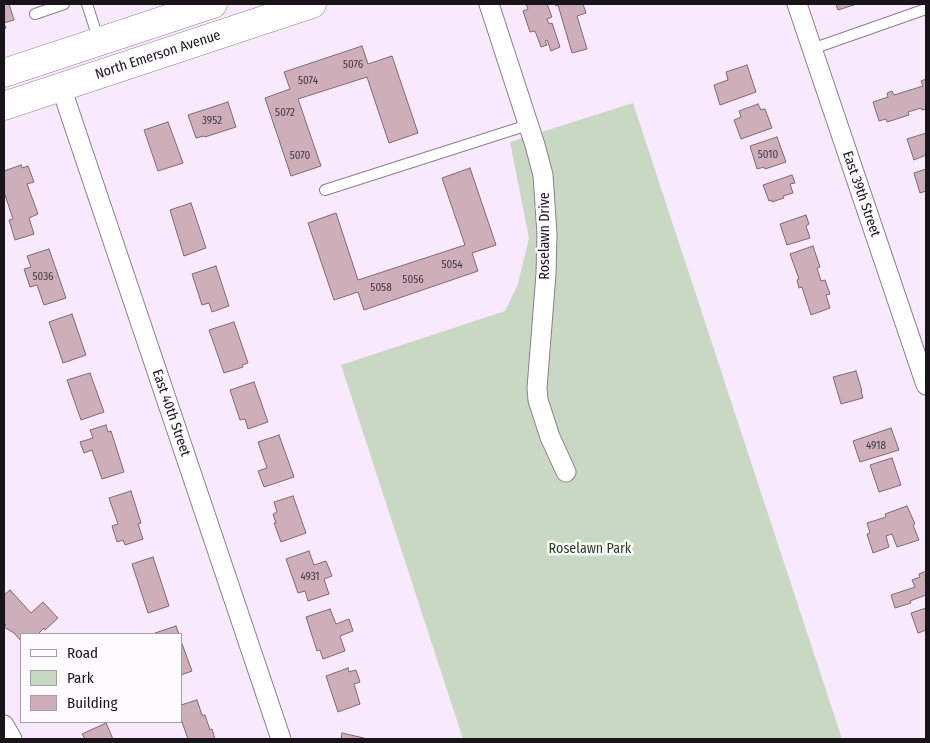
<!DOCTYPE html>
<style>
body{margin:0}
#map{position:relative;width:930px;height:743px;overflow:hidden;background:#f9e9fc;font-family:"Fira Sans Condensed",sans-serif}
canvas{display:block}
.frame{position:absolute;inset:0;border:5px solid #19131a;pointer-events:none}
.legend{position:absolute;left:20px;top:633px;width:162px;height:90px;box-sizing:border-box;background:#fefbff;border:1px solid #a29ea3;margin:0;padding:6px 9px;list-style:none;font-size:15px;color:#19131a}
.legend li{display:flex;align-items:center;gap:10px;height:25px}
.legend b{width:25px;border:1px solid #a29ea3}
</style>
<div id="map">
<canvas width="930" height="743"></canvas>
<div class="frame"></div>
<ul class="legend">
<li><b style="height:6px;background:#fff"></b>Road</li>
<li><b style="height:14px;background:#c9d8c3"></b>Park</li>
<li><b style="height:14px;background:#ceaeb9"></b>Building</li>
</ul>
</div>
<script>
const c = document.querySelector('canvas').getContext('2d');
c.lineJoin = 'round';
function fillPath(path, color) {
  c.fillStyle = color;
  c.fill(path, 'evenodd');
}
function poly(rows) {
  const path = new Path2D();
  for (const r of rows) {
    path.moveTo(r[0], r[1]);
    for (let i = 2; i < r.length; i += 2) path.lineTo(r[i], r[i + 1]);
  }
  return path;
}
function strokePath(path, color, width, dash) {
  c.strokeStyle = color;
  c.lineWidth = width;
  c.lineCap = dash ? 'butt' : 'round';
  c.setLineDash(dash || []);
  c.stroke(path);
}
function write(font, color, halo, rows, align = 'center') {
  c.font = font + ' "Fira Sans Condensed",sans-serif';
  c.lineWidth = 5;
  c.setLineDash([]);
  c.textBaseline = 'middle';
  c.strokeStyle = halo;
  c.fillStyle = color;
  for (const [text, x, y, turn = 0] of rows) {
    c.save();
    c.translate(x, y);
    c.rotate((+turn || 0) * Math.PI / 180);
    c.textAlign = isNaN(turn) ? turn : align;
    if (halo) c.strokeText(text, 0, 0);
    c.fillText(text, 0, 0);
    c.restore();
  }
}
fillPath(poly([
 [633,103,842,739,463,739,341,365,505,311,518,284,529,238,510,142]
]), '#c9d8c3');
const building = poly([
 [4,4,9,4,14,20,4,23,6,28,4,29,4,4],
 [526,4,547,4,552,17,547,19,549,24,552,23,560,47,551,51,547,40,545,41,547,45,541,47,535,31,530,32,523,11,528,9,526,4],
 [555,4,583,4,586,13,577,16,587,49,572,53,558,5,556,6,555,4],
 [836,4,857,4,838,10,836,4],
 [362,46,368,64,392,56,418,133,389,143,367,77,298,99,321,166,291,176,265,98,290,89,284,72,362,46],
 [747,65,756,92,720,105,714,85,728,80,726,72,747,65],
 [926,79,926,109,922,110,921,108,908,112,909,115,887,122,886,119,879,121,873,102,888,97,887,93,892,91,894,95,923,86,921,81,926,79],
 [228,102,236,127,205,137,204,136,196,138,188,115,228,102],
 [758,104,761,110,765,109,772,128,741,139,734,120,741,117,739,111,758,104],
 [168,122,183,163,158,171,144,130,168,122],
 [926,133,926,155,914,160,907,139,926,133],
 [777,137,786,162,765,169,764,167,757,169,750,146,777,137],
 [21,165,22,168,28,166,34,182,27,184,38,214,29,218,34,234,15,240,9,220,13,219,4,192,4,171,21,165],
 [470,168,496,245,472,253,478,271,364,310,358,292,334,300,308,223,336,213,358,280,465,245,442,178,470,168],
 [926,169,926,191,920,193,914,173,926,169],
 [792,175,795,183,790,184,793,193,783,196,784,198,772,202,772,200,769,201,763,185,792,175],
 [191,203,206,248,184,256,170,210,191,203],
 [806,215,809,224,806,226,810,238,787,245,780,224,806,215],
 [813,246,820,267,817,268,821,281,825,280,830,294,826,295,830,308,811,315,802,287,799,288,797,280,799,279,790,254,813,246],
 [49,249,66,298,44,305,37,285,30,287,24,269,31,267,27,256,49,249],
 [216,266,229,306,212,312,209,303,202,305,192,274,216,266],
 [72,314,86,355,63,363,49,322,72,314],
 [234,322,248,363,242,365,243,367,224,373,209,330,234,322],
 [856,371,862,391,861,391,863,398,841,404,833,377,856,371],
 [90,373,104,412,81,420,67,380,90,373],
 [254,382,268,422,248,429,245,419,240,420,230,390,254,382],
 [106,425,108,432,111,431,124,472,102,479,92,450,84,453,80,442,93,438,90,430,106,425],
 [891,428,899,450,860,462,853,441,891,428],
 [279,435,294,477,264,487,258,471,267,468,258,442,279,435],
 [892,458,901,485,879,492,870,465,892,458],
 [131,491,141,523,138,524,143,539,125,545,123,540,117,542,112,526,118,524,109,498,131,491],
 [293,496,306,533,281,542,274,523,276,523,273,514,277,512,274,502,293,496],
 [907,506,915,524,913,525,919,540,897,547,892,534,886,536,889,547,873,553,867,534,870,533,867,523,886,517,885,514,907,506],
 [309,551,314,565,326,561,332,576,324,579,329,594,308,601,305,591,298,593,286,559,309,551],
 [153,557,169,606,148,613,132,564,153,557],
 [926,571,926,595,910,601,911,603,895,608,891,595,915,587,912,580,920,577,919,574,926,571],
 [10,590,31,613,43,602,58,618,45,630,44,628,38,634,21,634,21,641,14,633,4,627,6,625,4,623,4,595,10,590],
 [926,608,926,630,918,633,911,613,926,608],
 [330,609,336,624,349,619,353,631,340,636,345,651,323,659,320,650,317,651,306,617,330,609],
 [176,626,179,634,155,634,155,633,176,626],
 [181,641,192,671,181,675,181,641],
 [348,668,349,672,356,670,360,682,354,684,360,704,338,712,326,676,348,668],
 [197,700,202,715,205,715,210,730,212,729,215,739,188,739,181,719,181,705,197,700],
 [106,723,113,739,85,739,82,734,106,723],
 [342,733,368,739,341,739,342,733]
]);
fillPath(building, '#ceaeb9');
strokePath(building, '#806971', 1);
const service = poly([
 [87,4,99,41],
 [35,14,64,4],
 [812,49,926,9],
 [325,190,528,125]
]);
const minor = poly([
 [489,4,535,145,543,175,547,234,546,274,537,388,538,400,550,437,566,472],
 [797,4,926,385],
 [61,87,281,739],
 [4,725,12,739]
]);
const primary = poly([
 [4,73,213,4],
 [4,106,312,4]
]);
strokePath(service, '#8c7d8e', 12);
strokePath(minor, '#8c7d8e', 21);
strokePath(primary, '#8c7d8e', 29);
strokePath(service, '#fff', 10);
strokePath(minor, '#fff', 19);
strokePath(primary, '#fff', 28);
write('11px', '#463a42', null, [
 ["5076",353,65],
 ["5074",308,81],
 ["5072",285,113],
 ["3952",212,121],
 ["5010",768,155],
 ["5070",300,156],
 ["5054",452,265],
 ["5036",43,277],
 ["5056",413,280],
 ["5058",381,288],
 ["4918",876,446],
 ["4931",310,577]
]);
write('14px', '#19131a', '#fefbff', [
 ["North Emerson Avenue",158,55,-18],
 ["East 39th Street",861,194,71],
 ["Roselawn Drive",545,236,-90],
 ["East 40th Street",171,413,71]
]);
write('14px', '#27431d', '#fefbff', [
 ["Roselawn Park",590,549]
]);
</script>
